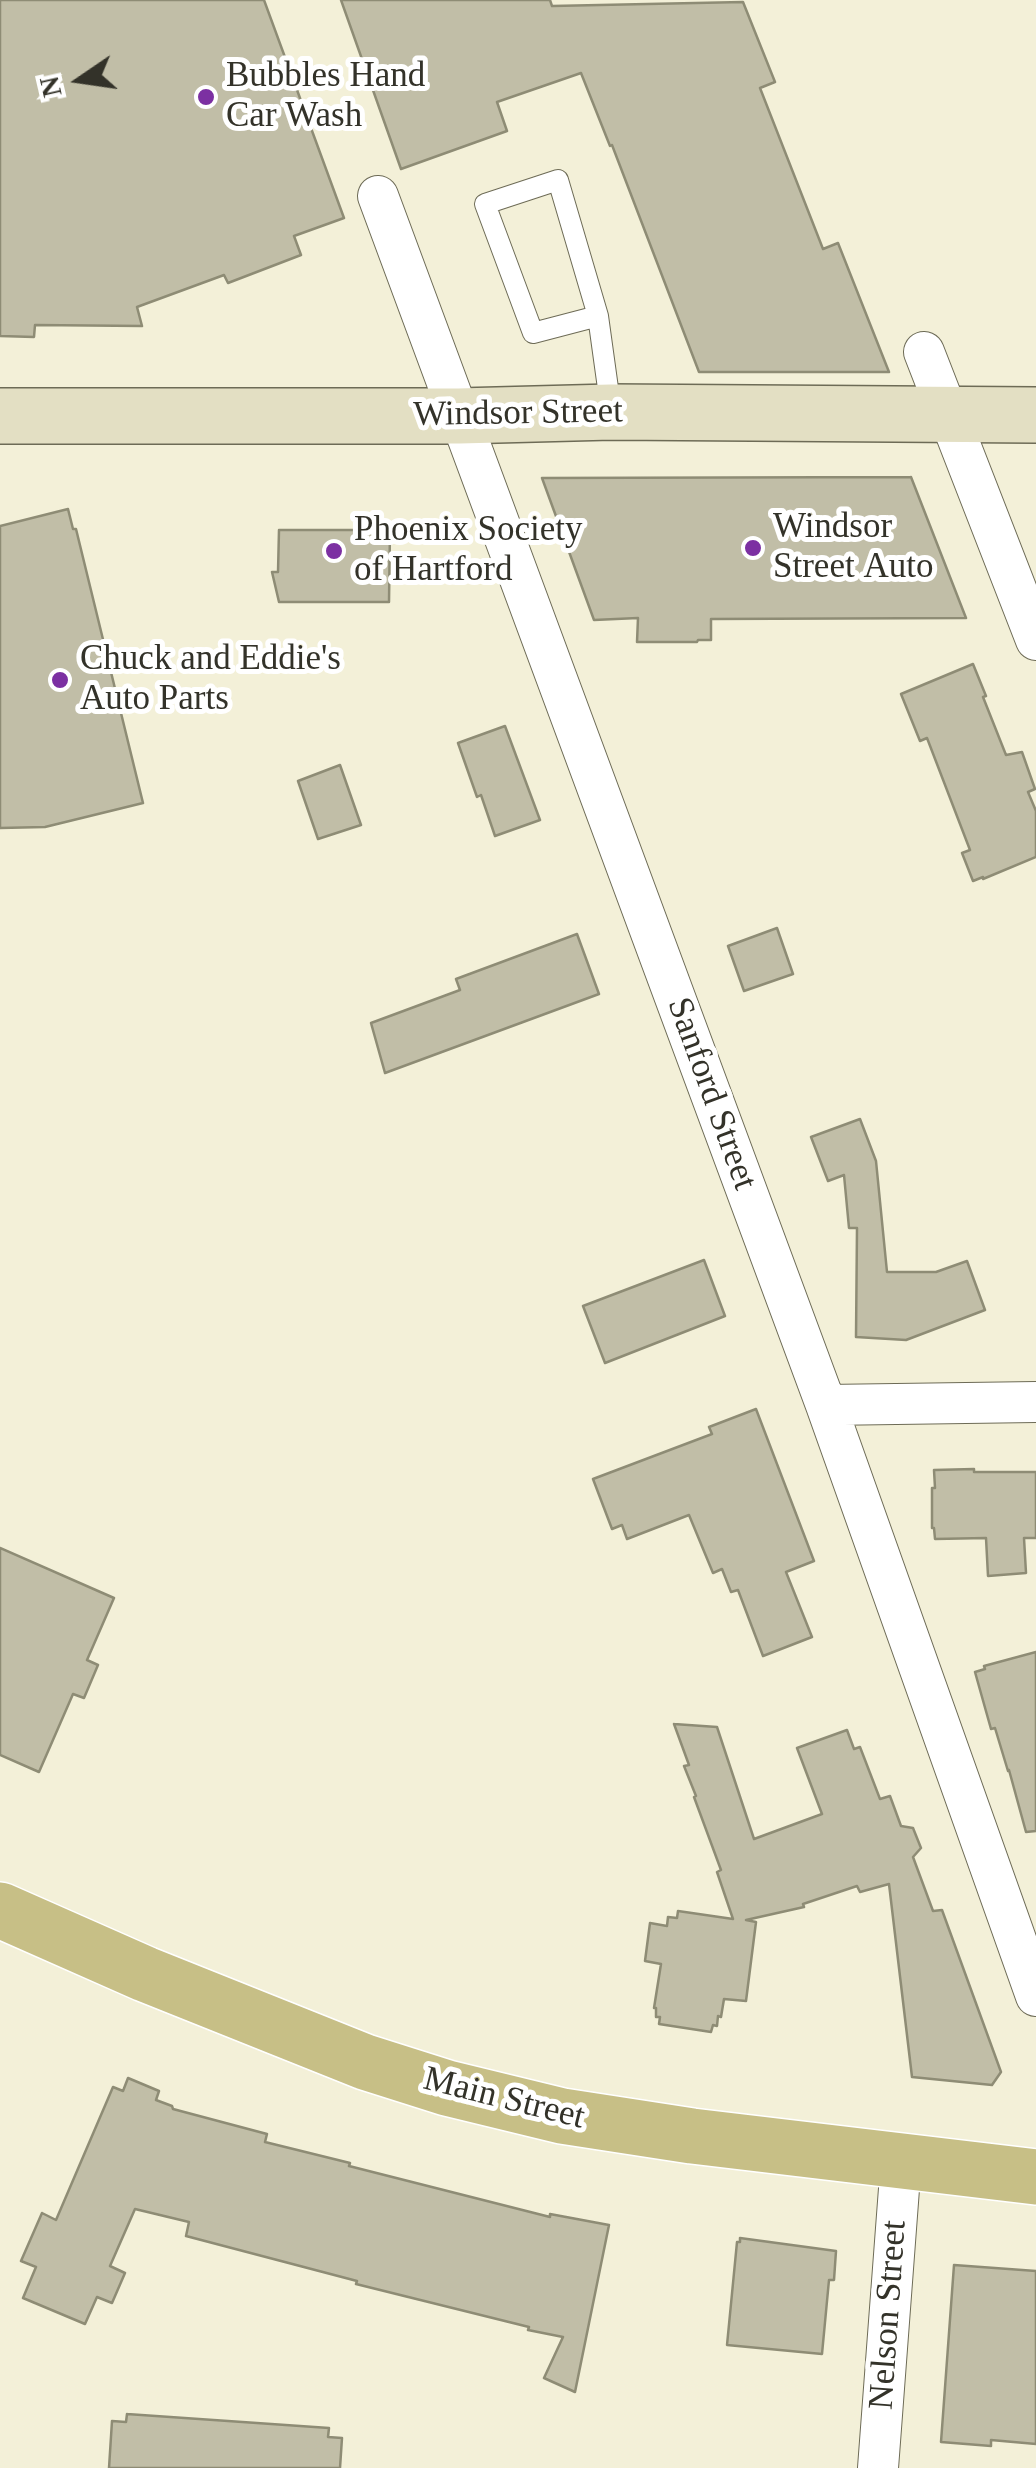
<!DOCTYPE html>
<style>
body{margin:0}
#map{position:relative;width:1036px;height:2468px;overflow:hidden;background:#f3f0d8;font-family:"Times New Roman",serif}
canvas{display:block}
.north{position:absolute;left:30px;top:30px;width:100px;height:100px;-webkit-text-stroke:8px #fff;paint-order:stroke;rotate:257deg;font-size:28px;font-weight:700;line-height:40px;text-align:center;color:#333229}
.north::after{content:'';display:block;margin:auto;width:35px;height:45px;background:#333229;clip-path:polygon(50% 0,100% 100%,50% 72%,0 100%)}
</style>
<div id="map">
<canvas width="1036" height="2468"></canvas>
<div class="north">N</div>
</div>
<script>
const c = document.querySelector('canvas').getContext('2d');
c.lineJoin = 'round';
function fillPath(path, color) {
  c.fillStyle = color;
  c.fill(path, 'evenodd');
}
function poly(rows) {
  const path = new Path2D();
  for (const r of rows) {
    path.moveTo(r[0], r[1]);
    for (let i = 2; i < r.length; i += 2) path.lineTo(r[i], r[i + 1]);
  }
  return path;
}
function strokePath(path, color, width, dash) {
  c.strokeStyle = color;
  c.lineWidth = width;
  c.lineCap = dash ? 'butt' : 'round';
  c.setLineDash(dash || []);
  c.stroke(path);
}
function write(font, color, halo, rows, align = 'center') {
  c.font = font + ' "Times New Roman",serif';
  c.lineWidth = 10;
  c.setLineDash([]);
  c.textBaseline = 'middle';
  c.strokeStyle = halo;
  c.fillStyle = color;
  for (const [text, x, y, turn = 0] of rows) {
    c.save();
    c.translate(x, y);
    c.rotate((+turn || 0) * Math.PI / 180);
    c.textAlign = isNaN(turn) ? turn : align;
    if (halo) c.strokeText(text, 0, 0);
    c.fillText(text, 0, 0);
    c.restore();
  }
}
const building = poly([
 [0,0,264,0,344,218,294,236,301,255,228,283,224,275,137,307,142,326,35,325,34,337,0,336,0,0],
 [341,0,550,0,552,6,743,2,775,82,760,88,823,249,838,243,889,372,699,372,612,145,610,146,581,73,497,102,507,131,401,169,341,0],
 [911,477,966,618,711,619,711,640,698,640,697,642,637,642,638,618,594,620,542,478,911,477],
 [68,509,73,529,76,529,143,803,45,827,0,828,0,526,68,509],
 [279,530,390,530,389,602,279,602,272,572,278,572,279,530],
 [973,664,986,696,983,697,1006,755,1022,752,1035,789,1028,792,1036,811,1036,857,983,879,983,877,973,881,962,853,970,850,927,738,920,741,901,694,973,664],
 [505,726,540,820,495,836,481,795,477,797,458,743,505,726],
 [340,765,361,825,318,839,298,781,340,765],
 [777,928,793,974,744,991,728,946,777,928],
 [577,934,599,994,385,1073,371,1023,460,990,456,979,577,934],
 [860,1119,876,1161,887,1272,936,1272,967,1261,985,1310,906,1340,856,1337,857,1228,849,1228,844,1175,828,1181,811,1137,860,1119],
 [704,1260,725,1316,605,1363,583,1306,704,1260],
 [756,1409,814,1561,786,1572,812,1637,763,1656,738,1590,731,1592,722,1569,713,1573,689,1515,627,1539,622,1525,612,1529,593,1479,712,1434,709,1427,756,1409],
 [974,1469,974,1472,1036,1472,1036,1538,1024,1538,1026,1573,988,1576,986,1538,935,1539,934,1528,932,1528,932,1488,935,1488,934,1470,974,1469],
 [0,1548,114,1598,87,1660,98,1665,84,1698,73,1694,39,1772,0,1755,0,1548],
 [1036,1652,1036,1831,1026,1832,1009,1770,1008,1771,995,1728,991,1729,975,1672,985,1669,984,1666,1036,1652],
 [674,1724,717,1727,754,1839,822,1814,797,1748,847,1730,854,1749,860,1747,880,1799,890,1796,901,1826,913,1828,921,1848,913,1857,933,1911,942,1910,1001,2072,992,2085,912,2077,889,1884,860,1892,857,1886,803,1904,804,1907,746,1920,756,1922,746,2001,724,1999,721,2017,718,2016,717,2026,713,2025,711,2032,659,2024,660,2017,656,2017,656,2008,654,2008,661,1964,645,1961,650,1923,667,1926,668,1917,677,1918,678,1911,733,1919,717,1872,721,1870,694,1797,696,1796,684,1766,689,1765,674,1724],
 [128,2078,159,2091,156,2100,172,2106,173,2109,267,2134,265,2142,350,2163,349,2166,550,2217,550,2214,609,2225,575,2392,544,2378,563,2337,528,2330,529,2327,356,2284,357,2281,186,2236,189,2222,135,2209,110,2266,125,2273,112,2303,97,2297,85,2324,23,2298,36,2267,21,2261,42,2213,56,2220,113,2087,123,2091,128,2078],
 [740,2238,836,2251,834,2280,829,2280,822,2354,727,2345,737,2242,740,2242,740,2238],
 [954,2265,1036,2271,1036,2444,991,2440,991,2446,941,2442,954,2265],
 [127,2414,329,2428,328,2437,342,2438,340,2468,109,2468,112,2421,126,2422,127,2414]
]);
fillPath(building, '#c1bea7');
strokePath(building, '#8e8c75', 2.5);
const service = poly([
 [598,316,533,333,485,204,558,180,598,316,611,410]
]);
const minor = poly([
 [378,196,826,1405,1036,1996],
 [924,352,1036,640],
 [826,1405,1036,1402],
 [878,2468,901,2162]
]);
const secondary = poly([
 [0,416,459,416,611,412,1036,415]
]);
const primary = poly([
 [0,1910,145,1974,365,2062,447,2088,562,2116,692,2136,1036,2177]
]);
strokePath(service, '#6d6b56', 22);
strokePath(minor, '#6d6b56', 42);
strokePath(secondary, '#6d6b56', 58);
strokePath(primary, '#fff', 58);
strokePath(service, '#fff', 20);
strokePath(minor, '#fff', 40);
strokePath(secondary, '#e3dfc3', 55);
strokePath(primary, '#c7bf86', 55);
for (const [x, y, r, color] of [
 [206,97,10,"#7c30a2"],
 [753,548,10,"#7c30a2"],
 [334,551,10,"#7c30a2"],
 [60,680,10,"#7c30a2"]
]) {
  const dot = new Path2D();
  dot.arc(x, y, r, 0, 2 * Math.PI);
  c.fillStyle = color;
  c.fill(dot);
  strokePath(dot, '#fff', 4);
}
write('35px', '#333229', '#fff', [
 ["Bubbles Hand",226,77],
 ["Car Wash",226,117],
 ["Windsor",773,528],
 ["Street Auto",773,568],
 ["Phoenix Society",354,531],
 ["of Hartford",354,571],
 ["Chuck and Eddie's",80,660],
 ["Auto Parts",80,700]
], 'left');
write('35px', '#333229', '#fff', [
 ["Windsor Street",518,414,-1],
 ["Sanford Street",711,1094,70],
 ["Main Street",504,2099,14],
 ["Nelson Street",889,2315,-86]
]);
</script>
